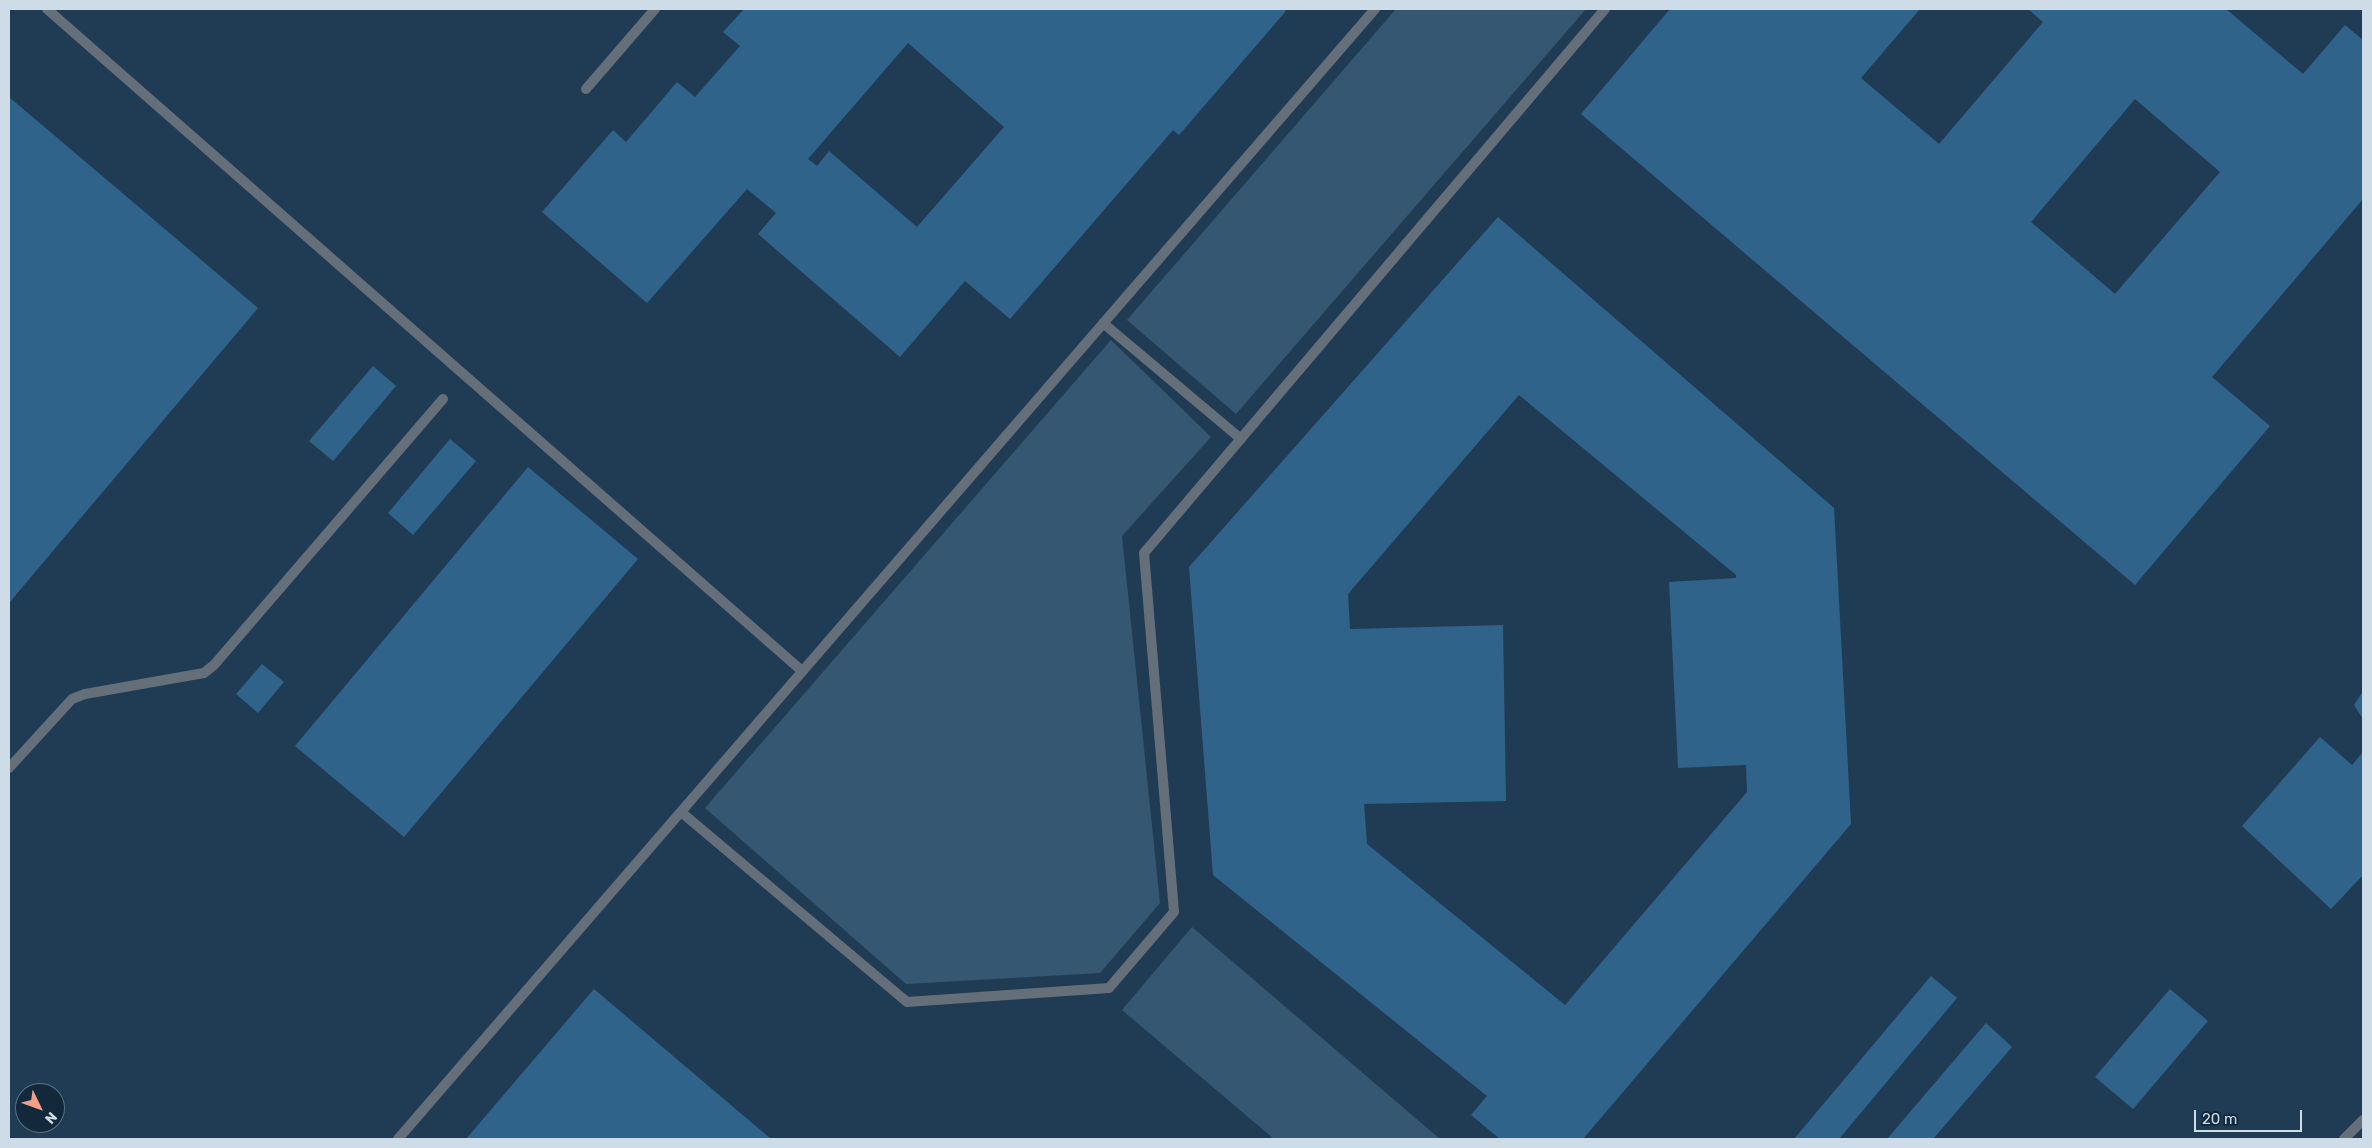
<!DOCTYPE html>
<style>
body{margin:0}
#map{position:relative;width:2372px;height:1148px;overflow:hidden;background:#1c3446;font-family:Rubik,sans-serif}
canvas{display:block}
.frame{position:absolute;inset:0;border:10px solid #cedce8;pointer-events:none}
.north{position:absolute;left:15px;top:1083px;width:50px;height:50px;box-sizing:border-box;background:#12293b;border:1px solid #5d7180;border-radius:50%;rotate:132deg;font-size:14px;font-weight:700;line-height:20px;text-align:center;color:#cedce8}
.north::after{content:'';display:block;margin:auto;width:18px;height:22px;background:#f49e89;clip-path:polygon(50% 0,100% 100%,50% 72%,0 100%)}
.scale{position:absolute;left:2194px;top:1110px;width:108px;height:22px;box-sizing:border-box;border:2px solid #cedce8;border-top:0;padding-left:6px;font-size:15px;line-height:18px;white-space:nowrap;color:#cedce8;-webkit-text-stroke:4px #12293b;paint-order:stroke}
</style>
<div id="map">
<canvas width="2372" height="1148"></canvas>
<div class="frame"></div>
<div class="north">N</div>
<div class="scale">20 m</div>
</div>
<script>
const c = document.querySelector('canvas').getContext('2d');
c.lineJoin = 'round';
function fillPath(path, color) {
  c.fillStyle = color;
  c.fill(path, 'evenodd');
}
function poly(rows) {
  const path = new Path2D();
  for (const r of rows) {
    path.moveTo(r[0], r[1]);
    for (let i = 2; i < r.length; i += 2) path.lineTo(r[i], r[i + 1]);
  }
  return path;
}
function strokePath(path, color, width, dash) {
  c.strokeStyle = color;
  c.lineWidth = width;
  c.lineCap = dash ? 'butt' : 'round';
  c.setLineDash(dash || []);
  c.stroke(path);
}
fillPath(poly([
 [9,9,2363,9,2363,1139,9,1139],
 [25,1093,55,1093,55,1123,25,1123]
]), '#203c54');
fillPath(poly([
 [1396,9,1586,9,1236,414,1127,320],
 [1111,340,1211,437,1122,536,1160,903,1100,973,906,984,705,808],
 [1192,927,1440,1139,1274,1139,1122,1010]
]), '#365771');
fillPath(poly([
 [744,9,1284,9,1286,11,1179,135,1173,130,1010,319,965,281,900,357,758,234,776,213,747,189,647,303,542,212,613,130,626,142,677,82,695,97,740,46,723,32],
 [908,43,1004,127,917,227,829,151,817,166,808,159],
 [1670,9,1920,9,1861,78,1939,144,2043,22,2028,9,2226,9,2303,74,2345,25,2363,40,2363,199,2212,377,2270,426,2135,585,1581,114],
 [2135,99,2220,172,2115,294,2031,222],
 [9,97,258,308,9,603],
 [1498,217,1834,508,1851,824,1583,1139,1500,1139,1471,1115,1487,1096,1213,875,1189,567],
 [1519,395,1736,575,1736,578,1669,582,1678,768,1746,765,1747,792,1565,1005,1367,844,1364,804,1506,801,1503,625,1350,629,1348,594],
 [373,366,396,386,333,461,309,441],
 [450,439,476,461,413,535,388,513],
 [528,467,638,559,404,837,295,746],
 [262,664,284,682,258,713,236,694],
 [2363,691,2363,719,2354,705],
 [2320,737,2352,765,2363,752,2363,875,2331,909,2242,826],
 [1931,976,1957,998,1839,1139,1794,1139],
 [594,989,771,1139,466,1139],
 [2170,989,2208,1021,2133,1109,2095,1077],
 [1986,1023,2012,1047,1933,1139,1887,1139]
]), '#30638a');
strokePath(poly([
 [47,9,802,671],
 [586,89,655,9],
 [1103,323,1241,439],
 [9,768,72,699,85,694,204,673,214,665,443,399],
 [681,812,907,1002,1109,988,1174,912,1144,553,1605,9],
 [398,1139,1375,9],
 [2344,1139,2363,1120]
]), '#646f79', 10);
</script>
